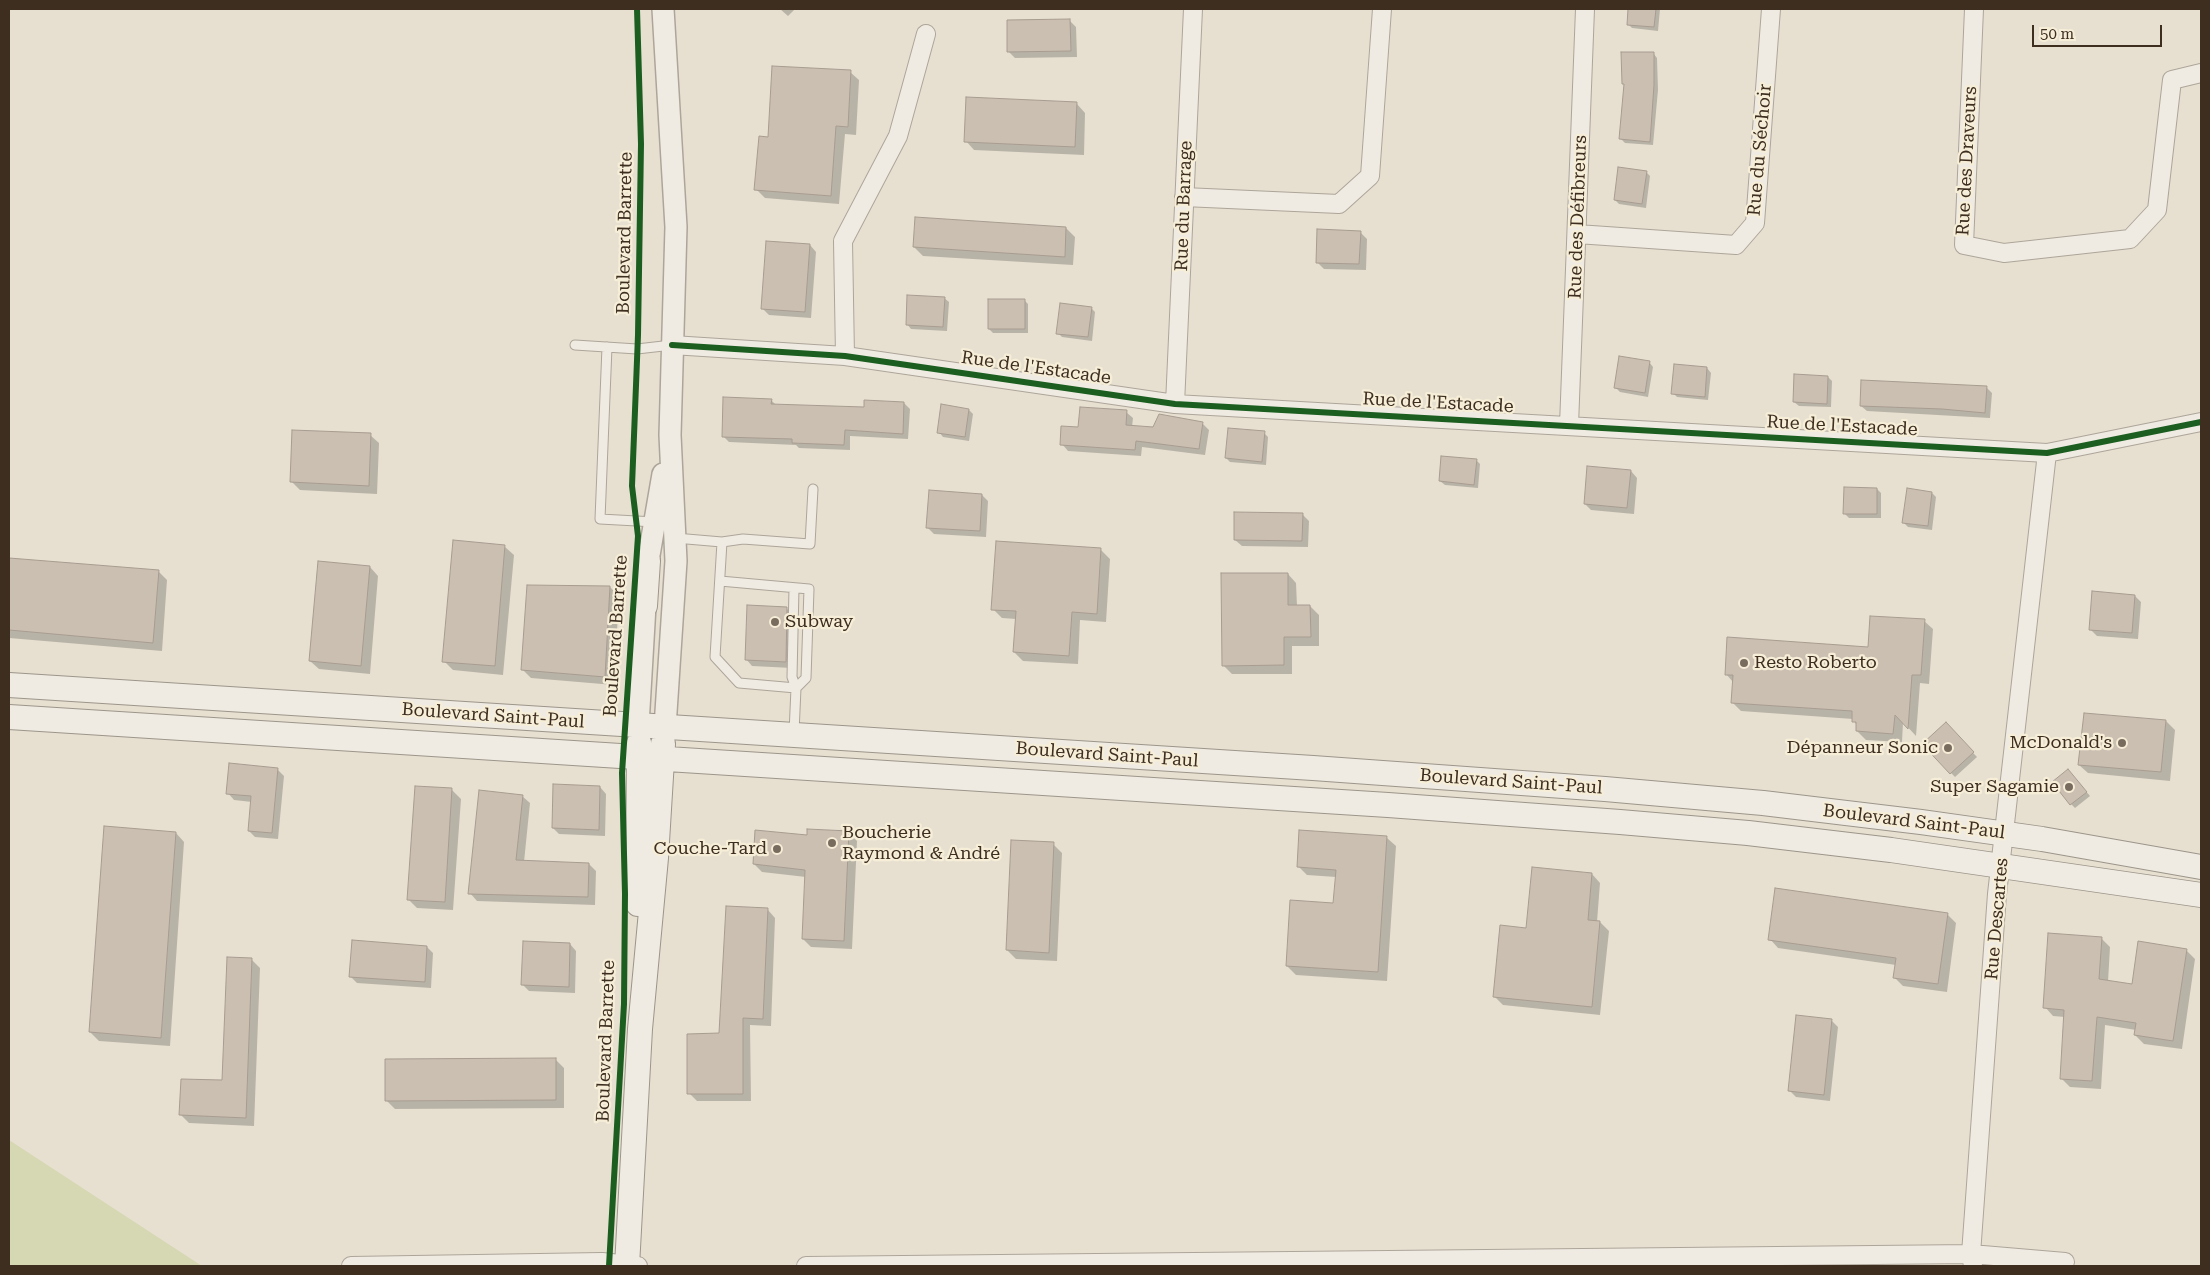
<!DOCTYPE html>
<meta charset="utf-8">
<style>
body{margin:0}
#map{position:relative;width:2210px;height:1275px;overflow:hidden;background:#e7e0d1;font-family:"Roboto Serif",serif}
canvas{display:block}
.frame{position:absolute;inset:0;border:10px solid #3d2e20;pointer-events:none}
.scale{position:absolute;left:2032px;top:25px;width:130px;height:22px;box-sizing:border-box;border:2px solid #3d2e20;border-top:0;padding-left:6px;font-size:15px;line-height:18px;white-space:nowrap;color:#3d2e20;-webkit-text-stroke:4px #f7eed8;paint-order:stroke}
</style>
<div id="map">
<canvas width="2210" height="1275"></canvas>
<div class="frame"></div>
<div class="scale">50 m</div>
</div>
<script>
const c = document.querySelector('canvas').getContext('2d');
c.lineJoin = 'round';
function fillPath(path, color) {
  c.fillStyle = color;
  c.fill(path, 'evenodd');
}
function poly(rows) {
  const path = new Path2D();
  for (const r of rows) {
    path.moveTo(r[0], r[1]);
    for (let i = 2; i < r.length; i += 2) path.lineTo(r[i], r[i + 1]);
  }
  return path;
}
function strokePath(path, color, width, dash) {
  c.strokeStyle = color;
  c.lineWidth = width;
  c.lineCap = dash ? 'butt' : 'round';
  c.setLineDash(dash || []);
  c.stroke(path);
}
function write(font, color, halo, rows, align = 'center') {
  c.font = font + ' "Roboto Serif",serif';
  c.lineWidth = 4.5;
  c.setLineDash([]);
  c.textBaseline = 'middle';
  c.strokeStyle = halo;
  c.fillStyle = color;
  for (const [text, x, y, turn = 0] of rows) {
    c.save();
    c.translate(x, y);
    c.rotate((+turn || 0) * Math.PI / 180);
    c.textAlign = isNaN(turn) ? turn : align;
    if (halo) c.strokeText(text, 0, 0);
    c.fillText(text, 0, 0);
    c.restore();
  }
}
fillPath(poly([
 [9,1140,202,1266,9,1266]
]), '#d6d7b3');
fillPath(poly([
 [780,9,795,9,788,16],
 [1629,9,1660,9,1658,31,1632,28,1628,24],
 [1070,21,1076,27,1077,57,1015,58,1008,51],
 [1653,53,1657,58,1658,90,1653,145,1625,143,1621,139,1625,85,1623,83],
 [850,72,859,80,856,135,845,134,839,204,765,198,756,189,769,138],
 [1077,104,1085,113,1084,155,974,150,966,141],
 [1646,172,1650,176,1646,208,1619,204,1615,200],
 [1066,228,1075,237,1073,265,923,256,914,247],
 [1360,232,1367,239,1366,270,1324,269,1317,262],
 [810,245,816,252,811,318,769,315,762,308],
 [944,298,949,302,947,331,911,329,907,324],
 [1024,300,1028,304,1028,333,993,333,989,329],
 [1091,308,1095,312,1092,341,1062,337,1058,333],
 [1649,362,1653,367,1648,397,1620,392,1616,388],
 [1707,368,1711,373,1708,400,1677,397,1673,393],
 [1828,377,1832,381,1831,407,1799,406,1794,402],
 [1986,387,1992,393,1990,418,1867,411,1861,406],
 [771,400,776,405,865,409,904,403,910,409,908,439,850,436,850,450,799,448,796,445,729,442,723,436],
 [969,410,973,414,969,441,943,437,939,432],
 [1126,412,1133,418,1132,427,1154,428,1202,423,1209,430,1205,455,1142,447,1141,456,1068,451,1062,444,1080,429],
 [1264,433,1268,437,1266,465,1230,462,1226,458],
 [370,435,379,443,377,494,300,490,291,481],
 [1476,460,1480,464,1478,488,1445,485,1440,481],
 [1631,471,1637,478,1634,514,1591,510,1585,504],
 [1877,489,1881,493,1881,518,1849,518,1845,514],
 [1932,493,1936,497,1932,530,1908,527,1903,522],
 [982,495,988,501,986,537,934,534,927,527],
 [1302,514,1309,521,1308,547,1242,546,1235,540],
 [505,547,514,555,503,675,453,670,444,661],
 [1101,550,1110,559,1106,622,1080,620,1078,664,1023,661,1014,652,1016,619,1002,618,993,609],
 [9,559,159,572,167,580,162,651,9,638],
 [370,567,378,576,370,674,319,669,310,661],
 [1288,574,1296,583,1297,606,1310,606,1319,615,1319,646,1292,646,1292,674,1232,674,1223,665],
 [528,586,610,587,619,596,614,685,531,678,522,669],
 [2135,596,2141,602,2138,639,2097,636,2090,629],
 [787,609,793,615,792,668,752,666,746,659],
 [1924,621,1933,629,1929,684,1920,683,1916,736,1903,722,1902,742,1866,740,1857,731,1857,726,1853,719,1741,711,1732,702,1733,682,1726,674,1869,648],
 [2166,721,2175,730,2170,781,2088,773,2079,765],
 [1946,724,1977,757,1955,777,1924,745],
 [277,769,284,776,278,839,255,837,249,831,252,802,234,800,228,793],
 [2072,775,2090,796,2075,808,2071,804],
 [600,787,606,794,605,836,559,834,553,828],
 [452,790,461,799,453,910,417,908,408,899],
 [522,796,530,803,524,862,589,864,596,871,595,905,477,901,470,893],
 [808,830,849,833,857,841,852,949,811,947,803,939,806,877,762,872,754,864,808,836],
 [176,833,184,842,170,1046,99,1041,90,1032],
 [1387,838,1396,846,1387,981,1296,975,1287,966,1334,904,1336,877,1307,875,1298,866],
 [1053,844,1062,853,1057,961,1016,959,1007,950],
 [1592,874,1600,883,1597,922,1600,922,1609,931,1600,1015,1503,1005,1494,996,1527,929],
 [768,910,775,918,771,1026,750,1025,751,1101,697,1101,689,1093,721,1035],
 [1947,914,1956,923,1947,992,1903,986,1894,977,1896,965,1778,948,1770,939],
 [2101,938,2110,947,2108,982,2133,985,2186,950,2195,959,2182,1049,2144,1044,2135,1035,2136,1030,2105,1025,2101,1089,2070,1087,2061,1078,2065,1017,2053,1016,2045,1007],
 [570,944,576,951,575,993,529,991,523,985],
 [427,947,433,953,431,988,357,983,350,976],
 [251,959,260,968,254,1126,189,1123,180,1114,223,1082],
 [1831,1020,1838,1027,1830,1101,1796,1097,1789,1090],
 [555,1059,564,1068,564,1108,395,1109,386,1100]
]), '#0003');
const building = poly([
 [1628,9,1656,9,1654,27,1627,25,1628,9],
 [1070,19,1071,51,1007,52,1007,20,1070,19],
 [1621,52,1654,52,1654,85,1650,142,1619,139,1624,84,1622,84,1621,52],
 [772,66,851,70,848,127,836,126,831,196,754,190,759,136,768,137,772,66],
 [966,97,1077,102,1075,147,964,142,966,97],
 [1618,167,1647,171,1642,204,1614,200,1618,167],
 [915,217,1066,227,1065,257,913,247,915,217],
 [1317,229,1361,231,1359,264,1316,263,1317,229],
 [766,241,810,244,805,312,761,309,766,241],
 [907,295,945,297,943,327,906,325,907,295],
 [988,299,1025,299,1025,329,988,329,988,299],
 [1060,303,1092,307,1088,337,1056,334,1060,303],
 [1619,356,1650,361,1645,393,1614,388,1619,356],
 [1674,364,1707,367,1705,397,1671,394,1674,364],
 [1794,374,1828,376,1827,404,1793,402,1794,374],
 [1861,380,1987,386,1985,413,1942,409,1860,406,1861,380],
 [723,397,772,399,771,404,864,407,864,400,904,402,903,434,845,430,844,445,792,443,792,439,722,437,723,397],
 [941,404,969,409,965,437,937,433,941,404],
 [1080,407,1127,410,1126,425,1153,427,1159,414,1203,422,1199,449,1136,441,1135,450,1060,445,1061,426,1078,427,1080,407],
 [1228,428,1265,431,1262,462,1225,458,1228,428],
 [292,430,371,433,369,486,290,482,292,430],
 [1441,456,1477,459,1474,485,1439,481,1441,456],
 [1587,466,1631,470,1627,508,1584,504,1587,466],
 [1844,487,1877,488,1877,514,1843,514,1844,487],
 [1907,488,1932,492,1928,526,1902,523,1907,488],
 [929,490,982,494,980,531,926,528,929,490],
 [1234,512,1303,513,1302,541,1234,540,1234,512],
 [453,540,505,545,495,666,442,662,453,540],
 [996,541,1101,548,1097,614,1072,612,1069,656,1013,652,1016,611,991,610,996,541],
 [9,558,159,570,153,643,9,630,9,558],
 [318,561,370,566,361,666,309,661,318,561],
 [1221,573,1288,573,1288,605,1310,605,1311,637,1284,637,1284,665,1222,666,1221,573],
 [527,585,610,586,605,677,521,670,527,585],
 [2092,591,2135,595,2132,633,2089,630,2092,591],
 [747,605,787,607,786,662,745,660,747,605],
 [1870,616,1925,619,1921,675,1912,675,1908,729,1895,715,1893,734,1856,731,1856,722,1852,722,1852,711,1731,703,1733,675,1725,675,1727,637,1868,647,1870,616],
 [2084,713,2166,720,2161,772,2078,765,2084,713],
 [1946,722,1974,752,1950,774,1922,744,1946,722],
 [229,763,278,768,272,833,248,831,251,796,226,794,229,763],
 [2068,769,2087,792,2070,805,2052,782,2068,769],
 [553,784,600,786,599,830,552,828,553,784],
 [415,786,452,788,445,902,407,900,415,786],
 [479,790,523,795,516,860,589,863,588,897,468,894,479,790],
 [104,826,176,832,161,1038,89,1032,104,826],
 [807,829,849,831,844,941,802,939,805,870,753,864,755,830,807,835,807,829],
 [1299,830,1387,836,1378,972,1286,966,1290,900,1333,903,1336,870,1297,867,1299,830],
 [1011,840,1054,842,1049,953,1006,950,1011,840],
 [1532,867,1592,873,1588,920,1600,921,1592,1007,1493,997,1500,925,1526,928,1532,867],
 [1775,888,1948,913,1938,984,1893,978,1896,958,1768,940,1775,888],
 [726,906,768,908,763,1019,743,1018,743,1094,687,1094,687,1034,719,1033,726,906],
 [2048,933,2102,937,2099,979,2132,984,2138,941,2187,949,2173,1041,2134,1035,2136,1023,2097,1017,2092,1081,2060,1079,2064,1010,2043,1008,2048,933],
 [352,940,427,946,425,982,349,977,352,940],
 [523,941,570,943,569,987,521,985,523,941],
 [227,957,252,958,246,1118,179,1115,181,1079,222,1080,227,957],
 [1796,1015,1832,1019,1824,1095,1788,1091,1796,1015],
 [556,1058,556,1100,385,1101,385,1059,556,1058]
]);
fillPath(building, '#cbbfb2');
strokePath(building, '#a89c90', 1);
const service = poly([
 [575,345,637,349,672,345],
 [607,347,600,519,655,522],
 [675,538,722,542,715,657,739,683,796,688,794,733],
 [722,542,743,539,810,544,813,489],
 [720,581,809,589,806,678,796,688,792,677,794,588]
]);
const minor = poly([
 [1974,9,1964,245,2004,253,2130,239,2157,210,2172,80,2201,73],
 [1184,197,1339,204,1370,176,1382,9],
 [1577,234,1736,245,1755,223,1771,9],
 [672,345,845,356,1175,404,2047,453,2201,422],
 [845,356,843,241,898,136,926,34],
 [1175,404,1193,9],
 [1569,425,1585,9],
 [351,1266,602,1262,638,1266],
 [806,1266,1971,1254,2065,1262],
 [1973,1266,1971,1254,1997,894,2047,453]
]);
const tertiary = poly([
 [663,9,676,227,670,435,676,561,665,727],
 [648,561,663,474],
 [638,725,645,606]
]);
const secondary = poly([
 [645,606,648,561],
 [9,685,1313,768,1605,789,1763,803,1921,822,2042,839,2201,867],
 [9,717,1388,805,1620,822,1748,833,1891,850,2201,895],
 [638,904,639,743],
 [627,1266,640,1029,656,858,663,744]
]);
strokePath(service, '#ada599', 11);
strokePath(minor, '#ada599', 20);
strokePath(tertiary, '#ada599', 24);
strokePath(secondary, '#9c958a', 26);
strokePath(service, '#efebe3', 9);
strokePath(minor, '#efebe3', 18);
strokePath(tertiary, '#efebe3', 21);
strokePath(secondary, '#efebe3', 24);
strokePath(poly([
 [672,345,845,356,1175,404,2047,453,2201,422],
 [609,1266,624,1004,625,894,622,773,638,536,632,486,638,335,641,144,637,9]
]), '#1b5e20', 6);
for (const [x, y, r, color] of [
 [775,622,5,"#786c5e"],
 [1744,663,5,"#786c5e"],
 [2122,743,5,"#786c5e"],
 [1948,748,5,"#786c5e"],
 [2069,787,5,"#786c5e"],
 [832,843,5,"#786c5e"],
 [777,849,5,"#786c5e"]
]) {
  const dot = new Path2D();
  dot.arc(x, y, r, 0, 2 * Math.PI);
  c.fillStyle = color;
  c.fill(dot);
  strokePath(dot, '#f7eed8', 2);
}
write('18px', '#3d2e20', '#f7eed8', [
 ["Rue du Séchoir",1760,150,-85],
 ["Rue des Draveurs",1967,161,-87],
 ["Rue du Barrage",1184,206,-88],
 ["Rue des Défibreurs",1578,217,-88],
 ["Boulevard Barrette",625,233,-89],
 ["Rue de l'Estacade",1036,368,8],
 ["Rue de l'Estacade",1438,403,3],
 ["Rue de l'Estacade",1842,426,3],
 ["Boulevard Barrette",616,636,-86],
 ["Boulevard Saint-Paul",493,716,4],
 ["Boulevard Saint-Paul",1107,755,4],
 ["Boulevard Saint-Paul",1511,782,4],
 ["Boulevard Saint-Paul",1914,822,7],
 ["Rue Descartes",1997,919,-85],
 ["Boulevard Barrette",606,1041,-88]
]);
write('18px', '#3d2e20', '#f7eed8', [
 ["Subway",785,622,"left"],
 ["Resto Roberto",1754,663,"left"],
 ["McDonald's",2112,743],
 ["Dépanneur Sonic",1938,748],
 ["Super Sagamie",2059,787],
 ["Boucherie",842,833,"left"],
 ["Raymond & André",842,854,"left"],
 ["Couche-Tard",767,849]
], 'right');
</script>
